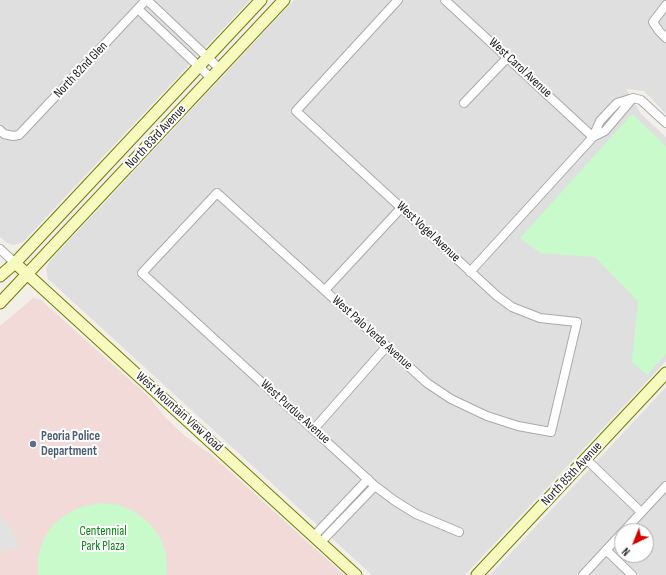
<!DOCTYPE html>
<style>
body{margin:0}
#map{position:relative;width:666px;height:575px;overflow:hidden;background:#f2efe9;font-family:"Sofia Sans Condensed",sans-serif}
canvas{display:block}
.north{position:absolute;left:614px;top:523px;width:40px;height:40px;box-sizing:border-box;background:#fff;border:1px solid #a7a7a7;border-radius:50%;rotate:223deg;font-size:11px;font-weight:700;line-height:16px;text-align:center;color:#222}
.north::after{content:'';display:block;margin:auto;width:14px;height:18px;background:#d40000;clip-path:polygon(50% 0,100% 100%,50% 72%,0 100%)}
</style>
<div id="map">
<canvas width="666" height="575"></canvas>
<div class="north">N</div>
</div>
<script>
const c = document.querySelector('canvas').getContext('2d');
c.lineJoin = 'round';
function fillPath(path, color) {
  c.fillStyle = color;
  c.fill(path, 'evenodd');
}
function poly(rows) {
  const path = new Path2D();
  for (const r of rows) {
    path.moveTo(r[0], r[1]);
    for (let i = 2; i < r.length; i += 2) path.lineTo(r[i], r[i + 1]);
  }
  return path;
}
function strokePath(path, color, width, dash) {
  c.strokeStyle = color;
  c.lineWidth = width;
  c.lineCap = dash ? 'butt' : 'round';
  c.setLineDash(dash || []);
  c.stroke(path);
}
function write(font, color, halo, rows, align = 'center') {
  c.font = font + ' "Sofia Sans Condensed",sans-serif';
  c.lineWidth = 4;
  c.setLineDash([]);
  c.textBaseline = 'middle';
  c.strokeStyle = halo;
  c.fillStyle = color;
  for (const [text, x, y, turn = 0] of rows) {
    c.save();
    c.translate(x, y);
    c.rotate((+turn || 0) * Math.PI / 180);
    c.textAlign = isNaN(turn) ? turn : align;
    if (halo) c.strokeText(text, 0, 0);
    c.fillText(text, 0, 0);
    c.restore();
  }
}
fillPath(poly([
 [0,0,250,0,23,242,14,245,7,243,0,237],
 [294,0,666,0,666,114,644,91,626,89,641,114,666,137,666,361,465,575,372,575,48,279,46,268,49,262],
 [666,387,666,575,490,575,554,507],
 [622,531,646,531,646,555,622,555]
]), '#e0dfdf');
fillPath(poly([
 [33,298,41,300,148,396,166,418,185,436,213,456,344,575,0,575,0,326]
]), '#f2dad9');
fillPath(poly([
 [632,114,666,146,666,354,647,375,632,362,638,301,595,257,540,253,520,238],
 [101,503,119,505,135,512,149,523,160,537,166,554,167,575,38,575,38,557,43,540,53,525,67,514,83,506]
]), '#c8facc');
fillPath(poly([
 [0,514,11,528,20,547,0,552]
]), '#e2e2e2');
const street = poly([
 [147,0,220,69],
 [398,0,296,111,497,296,512,307,540,318,577,322,551,432,518,426,487,416,451,399,427,383,217,193,142,273,375,486,395,501,416,514,459,532],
 [445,0,593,137],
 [666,5,653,22,659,31,666,38],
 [138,9,211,78],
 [464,103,508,57],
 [0,130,4,134,13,136,19,135,146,0],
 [593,137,605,131,633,98],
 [0,249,15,263],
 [470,272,593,137,600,121,617,103,633,98,641,100,666,123],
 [325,290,402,207],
 [314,429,387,346],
 [586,459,641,512],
 [624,531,666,486],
 [314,536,368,479],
 [321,542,375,486],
 [606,550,632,575],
 [583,575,622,533]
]);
const secondary = poly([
 [15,263,356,575],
 [0,276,15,263,261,0],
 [0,303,284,0],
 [477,575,666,373]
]);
strokePath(street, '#a9a9a9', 10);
strokePath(secondary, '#707d05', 13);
strokePath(street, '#fff', 8);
strokePath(secondary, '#f7fabf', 11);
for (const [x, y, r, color] of [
 [33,444,4,"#5c6f8a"]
]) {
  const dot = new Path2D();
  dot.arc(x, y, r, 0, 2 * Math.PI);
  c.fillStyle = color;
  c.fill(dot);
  strokePath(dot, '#fff', 1.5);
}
write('13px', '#222', '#fff', [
 ["West Carol Avenue",520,68,43],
 ["North 82nd Glen",81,70,-47],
 ["North 83rd Avenue",156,137,-47],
 ["West Vogel Avenue",428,232,43],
 ["West Palo Verde Avenue",372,333,42],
 ["West Mountain View Road",179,412,42],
 ["West Purdue Avenue",295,412,42],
 ["North 85th Avenue",572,474,-47]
]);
write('bold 13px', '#4e5e75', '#fff', [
 ["Peoria Police",41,437],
 ["Department",41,452]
], 'left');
write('13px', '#0c8416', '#fff', [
 ["Centennial",103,532],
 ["Park Plaza",103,547]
]);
</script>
